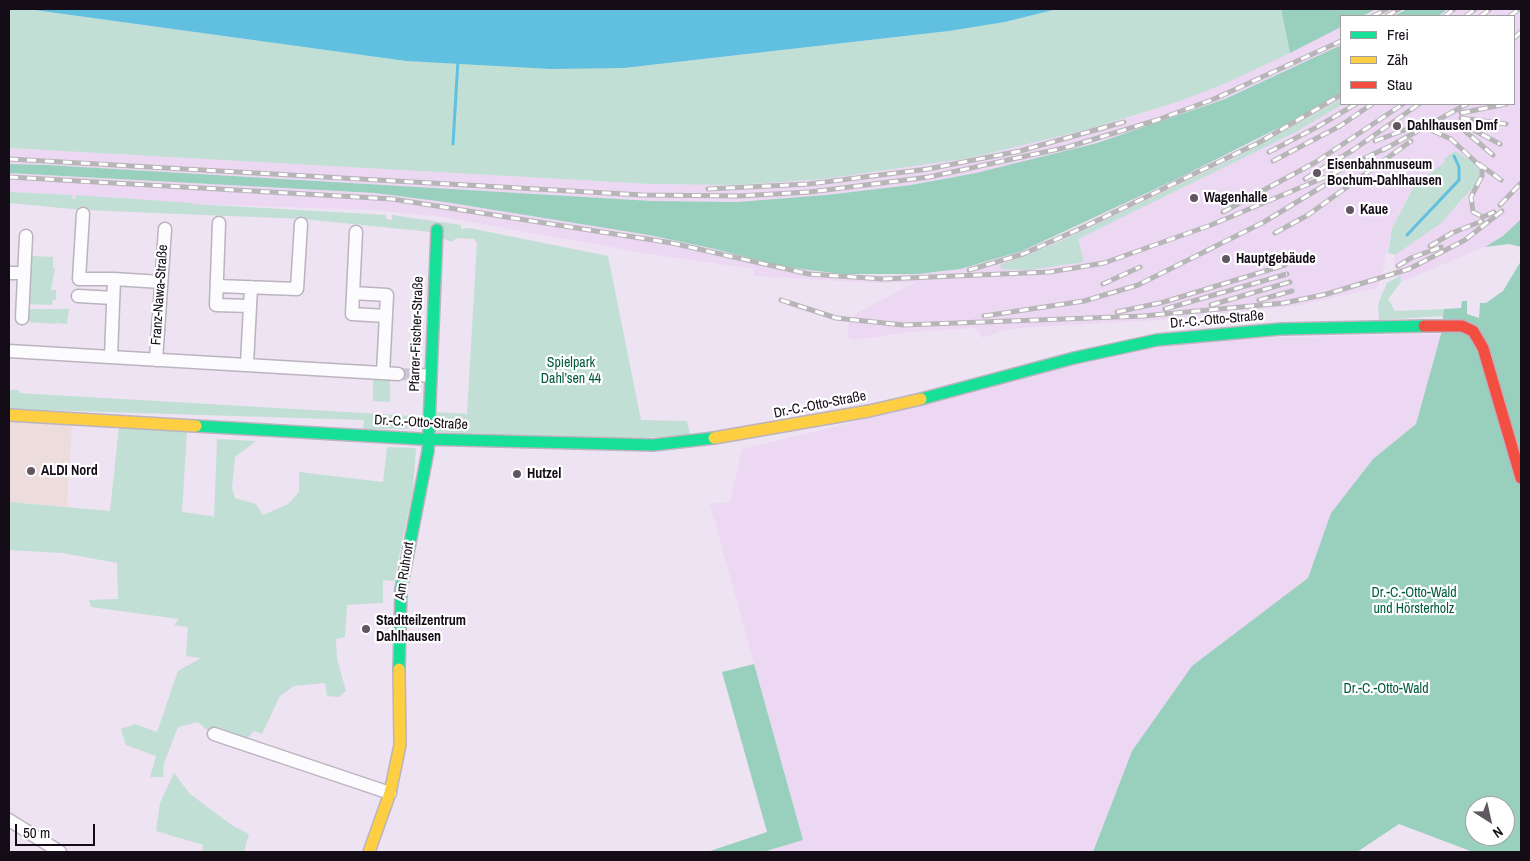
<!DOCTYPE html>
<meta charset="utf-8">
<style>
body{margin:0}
#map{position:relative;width:1530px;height:861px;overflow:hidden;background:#eee3f3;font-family:"Archivo Narrow",sans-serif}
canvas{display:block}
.frame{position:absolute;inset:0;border:10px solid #140c16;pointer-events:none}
.legend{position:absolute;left:1340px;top:15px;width:175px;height:90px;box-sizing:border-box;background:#fff;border:1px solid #a19ea2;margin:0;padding:6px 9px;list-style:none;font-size:15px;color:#140c16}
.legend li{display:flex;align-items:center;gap:10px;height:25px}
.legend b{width:25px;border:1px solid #a19ea2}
.north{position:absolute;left:1465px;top:796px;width:50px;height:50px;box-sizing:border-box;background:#fff;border:1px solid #a19ea2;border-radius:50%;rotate:145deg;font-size:14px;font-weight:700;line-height:20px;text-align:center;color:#140c16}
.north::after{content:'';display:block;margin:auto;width:18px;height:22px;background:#605763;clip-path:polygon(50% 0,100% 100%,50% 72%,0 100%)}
.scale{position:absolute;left:15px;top:824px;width:80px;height:22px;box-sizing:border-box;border:2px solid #140c16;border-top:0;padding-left:6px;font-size:15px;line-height:18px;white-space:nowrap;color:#140c16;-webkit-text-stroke:4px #fff;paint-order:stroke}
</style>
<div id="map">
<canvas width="1530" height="861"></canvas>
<div class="frame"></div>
<ul class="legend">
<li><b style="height:6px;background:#16e098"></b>Frei</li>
<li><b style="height:6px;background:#ffcf43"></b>Zäh</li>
<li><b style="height:6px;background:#f24e42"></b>Stau</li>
</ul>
<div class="north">N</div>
<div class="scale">50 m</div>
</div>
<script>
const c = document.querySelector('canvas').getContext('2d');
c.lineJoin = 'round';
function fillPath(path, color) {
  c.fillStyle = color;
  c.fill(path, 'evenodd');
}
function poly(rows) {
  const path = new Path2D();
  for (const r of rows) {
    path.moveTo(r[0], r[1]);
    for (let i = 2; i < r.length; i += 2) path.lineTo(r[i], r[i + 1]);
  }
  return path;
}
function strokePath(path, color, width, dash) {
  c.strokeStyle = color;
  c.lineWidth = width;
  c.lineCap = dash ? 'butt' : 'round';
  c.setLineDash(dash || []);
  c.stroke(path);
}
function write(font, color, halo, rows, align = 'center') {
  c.font = font + ' "Archivo Narrow",sans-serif';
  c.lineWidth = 4.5;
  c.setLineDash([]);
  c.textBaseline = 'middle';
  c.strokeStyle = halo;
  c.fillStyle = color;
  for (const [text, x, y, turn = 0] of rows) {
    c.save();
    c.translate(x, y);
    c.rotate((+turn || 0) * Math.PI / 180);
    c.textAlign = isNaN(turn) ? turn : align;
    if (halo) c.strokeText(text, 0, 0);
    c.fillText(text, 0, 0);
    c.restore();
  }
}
fillPath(poly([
 [9,422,72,424,67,507,9,502]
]), '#ecdcdb');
fillPath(poly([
 [1448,9,1521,9,1521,219,1503,236,1485,247,1401,282,1394,263,1395,255,1459,205,1480,178,1481,175,1445,162,1415,184,1405,201,1392,228,1378,288,1295,306,1160,320,1032,327,1003,330,983,338,975,328,908,332,854,340,848,337,849,320,857,313,916,282,876,283,754,276,754,269,650,254,443,217,375,210,196,204,196,206,76,195,76,199,72,198,72,195,9,192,9,173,375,193,445,202,649,235,715,249,779,266,876,276,940,272,995,260,1055,237,1274,132,1316,109,1341,92,1341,104,1514,104,1514,16,1438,16],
 [1341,27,1341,45,1315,58,1225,99,1138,130,1021,163,976,173,911,185,826,195,737,202,652,201,9,164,9,148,651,184,736,185,823,179,970,158,1135,116,1224,84],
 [1441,334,1416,424,1373,459,1331,513,1308,578,1132,751,1093,852,763,852,803,840,710,504,730,502,742,449,871,418,1117,353,1204,339]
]), '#ecd8f3');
fillPath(poly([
 [9,9,27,9,406,61,624,68,949,31,1005,22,1057,9,1281,9,1290,53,1224,84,1177,102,1093,128,970,158,823,179,736,185,651,184,9,148],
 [1341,99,1343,104,1296,132,1078,239,1084,262,1028,270,1001,269,1000,265,1057,243,1241,155],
 [1455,151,1473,162,1480,171,1481,175,1477,183,1440,224,1395,255,1388,253,1392,228,1415,184,1445,162,1444,159],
 [9,192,72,195,72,198,76,199,76,195,192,203,195,206,195,204,386,215,386,219,392,220,392,215,461,225,461,229,469,228,608,256,641,420,687,421,690,435,640,438,433,432,434,412,467,414,477,243,474,239,457,238,451,242,431,232,303,219,83,210,9,203],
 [31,256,53,257,53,268,55,268,51,290,56,290,56,300,53,300,52,305,27,304],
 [1400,276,1401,282,1388,299,1395,311,1444,309,1444,316,1379,320,1378,305,1382,294,1387,283],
 [27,309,69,309,67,324,58,323,58,317,57,324,26,322],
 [373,376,390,376,390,402,373,401],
 [9,390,19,390,19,393,415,416,416,421,420,422,416,427,404,429,363,429,364,420,9,409],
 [119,426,187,431,182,512,212,516,214,519,217,439,256,441,235,457,232,489,235,498,256,504,263,515,288,504,299,492,299,472,383,482,387,447,416,448,413,490,394,581,383,580,383,603,347,605,345,637,336,639,337,659,346,691,339,697,327,696,325,683,294,686,280,696,262,734,254,731,245,741,207,730,198,722,178,727,164,763,163,777,150,777,156,756,126,745,121,729,135,724,157,732,178,671,201,658,186,656,188,627,174,625,179,619,91,607,89,600,118,599,117,563,62,553,9,550,9,502,110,511],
 [174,773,190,794,233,826,249,834,244,852,202,852,203,845,156,831,160,803]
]), '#c1dfd4');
fillPath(poly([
 [1281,9,1376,9,1363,16,1341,16,1341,27,1290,53],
 [1407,9,1448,9,1438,16,1394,16],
 [1341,45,1341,92,1316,109,1181,177,1022,251,960,269,918,274,841,274,779,266,715,249,649,235,445,202,375,193,9,173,9,164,47,165,652,201,737,202,826,195,911,185,976,173,1097,143,1225,99],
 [1521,219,1521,247,1509,244,1485,247,1503,236],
 [1521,261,1521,852,1473,852,1399,824,1357,852,1093,852,1132,751,1192,666,1308,578,1331,513,1373,459,1416,424,1441,334,1444,309,1461,308,1462,301,1467,301,1467,314,1479,318,1480,303,1486,303,1503,291],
 [1475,806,1505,806,1505,836,1475,836],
 [754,664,803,840,763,852,707,852,767,832,722,672]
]), '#99d0bd');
fillPath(poly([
 [27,9,1057,9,1005,22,949,31,624,68,551,69,406,61]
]), '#61c0e0');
strokePath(poly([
 [453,144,458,60],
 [1407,235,1459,180,1459,167,1454,156]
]), '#61c0e0', 3);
strokePath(poly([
 [398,374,419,375]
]), '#cdc3d2', 12, [12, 6]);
const street = poly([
 [83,214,79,279,114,279,111,357],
 [219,223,216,305,250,306],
 [356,232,352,314,386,316],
 [9,273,24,273],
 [114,279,161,282],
 [217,286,297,289,301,224],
 [353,293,387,295,383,373],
 [78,296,113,298],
 [22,318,26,236],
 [9,351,398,374],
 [156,360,165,229],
 [247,364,251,287],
 [419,375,430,376],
 [214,734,390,793],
 [9,820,60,852]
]);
const fast = poly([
 [921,399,1074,358,1157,340,1281,329,1424,326],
 [196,426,421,439,653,445,714,438],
 [399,669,401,589,428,451,437,230]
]);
const slow = poly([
 [9,415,196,426],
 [714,438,869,411,921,399],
 [369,852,390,793,400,745,399,669]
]);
const jam = poly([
 [1424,326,1462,326,1473,331,1483,348,1521,478]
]);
strokePath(street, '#bbb3bf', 15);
strokePath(fast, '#bbb3bf', 14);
strokePath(slow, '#bbb3bf', 14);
strokePath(jam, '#bbb3bf', 14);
strokePath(street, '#fcfbfd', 12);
strokePath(fast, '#16e098', 11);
strokePath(slow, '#ffcf43', 11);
strokePath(jam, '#f24e42', 11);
const rail = poly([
 [1373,16,1387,9],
 [1387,16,1399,9],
 [1445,16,1454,9],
 [1466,16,1475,9],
 [1481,16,1490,9],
 [1510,16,1519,9],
 [1514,38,1521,32],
 [1461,113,1506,104],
 [1461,118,1506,124],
 [1458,125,1493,155],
 [1466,126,1500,144],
 [1433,131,1451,139,1482,168,1482,176,1471,197,1473,212,1483,217,1494,212],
 [1375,141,1426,122],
 [1383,150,1467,104],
 [1269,152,1317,127,1356,104],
 [9,159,642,195,739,196,810,192,929,177,1068,147,1157,120,1214,99,1341,41],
 [1273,161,1340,126,1372,104],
 [1479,164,1501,180],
 [9,177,392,199,672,243,809,274,883,279,1050,272,1104,263,1211,225,1328,176,1388,147],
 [1305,179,1353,150,1419,104],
 [708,189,809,184,928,169,1020,151,1124,122],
 [1500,205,1521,183],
 [1223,212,1316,162,1403,104],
 [1275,233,1308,215,1411,141],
 [1430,246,1452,233,1482,221],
 [1398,266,1411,258,1441,247],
 [969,270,1023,254,1084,227,1258,143,1341,95],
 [1103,284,1140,267],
 [781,300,836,318,903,325,1143,316,1284,303,1327,294,1409,269,1465,240,1502,211],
 [1259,300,1292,291],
 [1211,305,1290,282],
 [1165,309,1287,274],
 [1117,312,1164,302,1285,265],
 [984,316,1084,301,1138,285,1264,222,1338,177]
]);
strokePath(rail, '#b8b5b8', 5);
strokePath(rail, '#fff', 3, [9]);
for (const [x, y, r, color] of [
 [1397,126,5,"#605763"],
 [1317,173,5,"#605763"],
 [1194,198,5,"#605763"],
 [1350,210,5,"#605763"],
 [1226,259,5,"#605763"],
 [31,471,5,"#605763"],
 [517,474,5,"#605763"],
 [366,629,5,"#605763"]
]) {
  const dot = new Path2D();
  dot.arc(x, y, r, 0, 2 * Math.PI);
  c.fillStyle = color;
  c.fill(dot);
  strokePath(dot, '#fff', 2);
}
write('bold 14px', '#140c16', '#fff', [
 ["Dahlhausen Dmf",1407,126],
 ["Eisenbahnmuseum",1327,165],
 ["Bochum-Dahlhausen",1327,181],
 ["Wagenhalle",1204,198],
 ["Kaue",1360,210],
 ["Hauptgebäude",1236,259],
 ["ALDI Nord",41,471],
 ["Hutzel",527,474],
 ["Stadtteilzentrum",376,621],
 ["Dahlhausen",376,637]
], 'left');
write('14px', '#140c16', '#fff', [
 ["Franz-Nawa-Straße",160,295,-86],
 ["Dr.-C.-Otto-Straße",1217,320,-5],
 ["Pfarrer-Fischer-Straße",417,334,-88],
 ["Dr.-C.-Otto-Straße",820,405,-11],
 ["Dr.-C.-Otto-Straße",421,423,3],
 ["Am Ruhrort",405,571,-81]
]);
write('14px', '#005b3c', '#fff', [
 ["Spielpark",571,363],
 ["Dahl’sen 44",571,379],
 ["Dr.-C.-Otto-Wald",1414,593],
 ["und Hörsterholz",1414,609],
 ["Dr.-C.-Otto-Wald",1386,689]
]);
</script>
